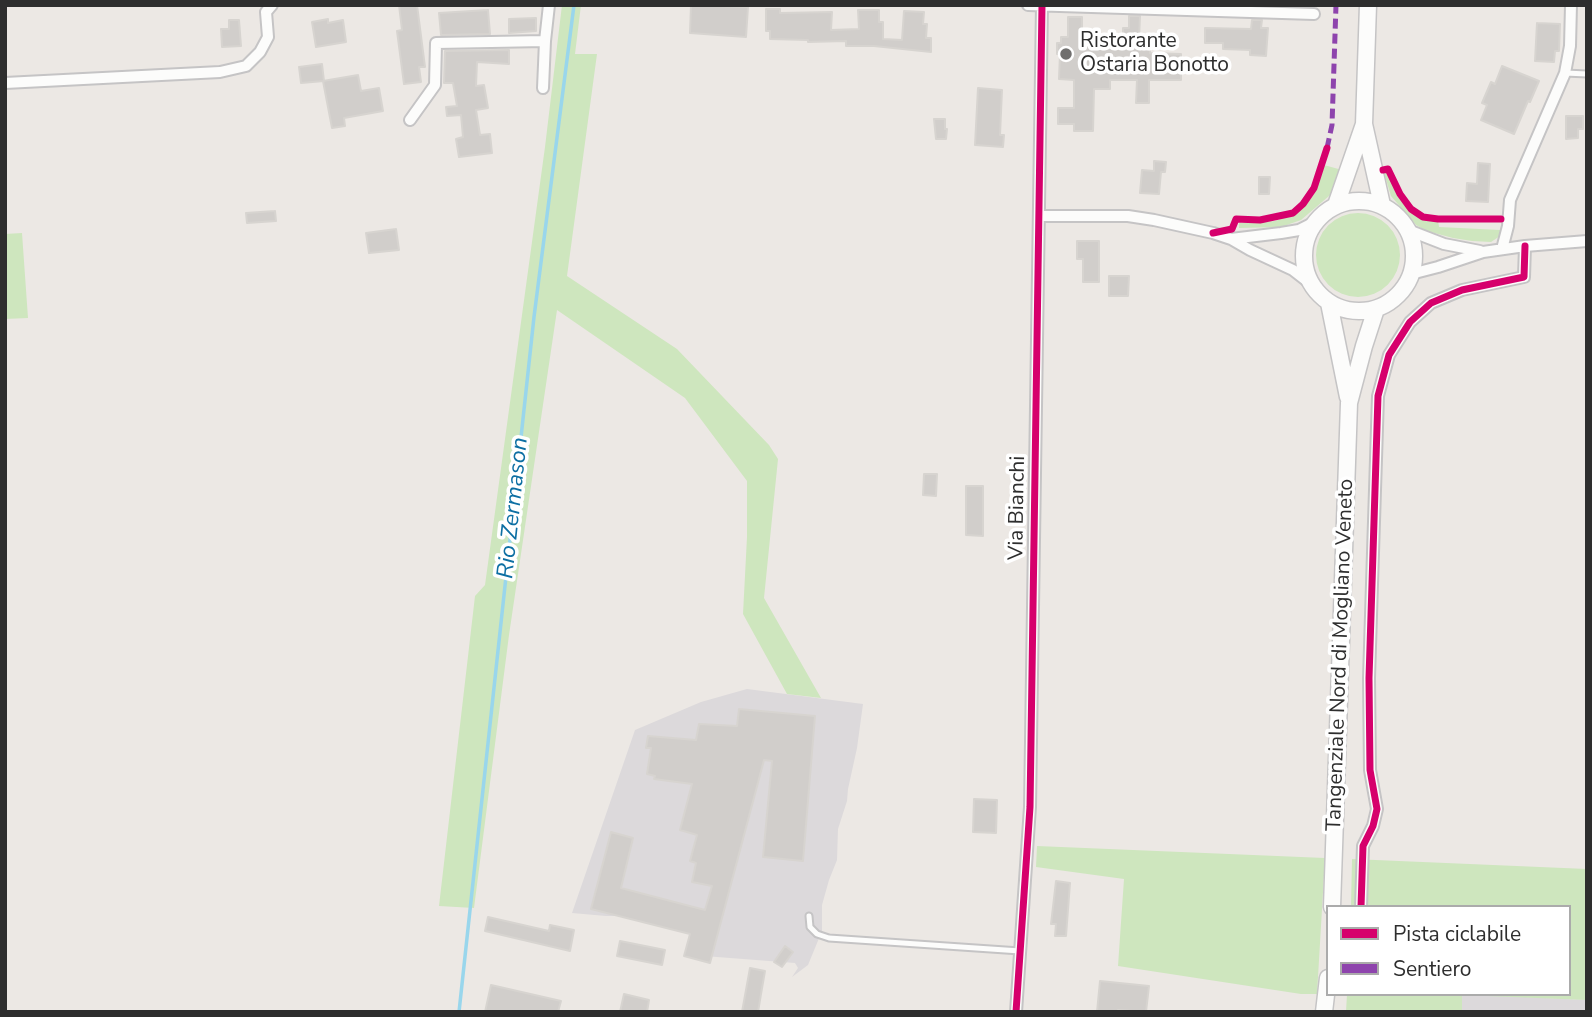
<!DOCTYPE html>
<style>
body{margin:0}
#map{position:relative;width:1592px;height:1017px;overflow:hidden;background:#ece8e4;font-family:"Nunito Sans",sans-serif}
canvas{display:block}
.frame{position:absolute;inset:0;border:7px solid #2e2e2e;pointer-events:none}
.legend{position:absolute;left:1326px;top:905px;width:245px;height:91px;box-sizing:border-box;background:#fff;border:2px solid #ababab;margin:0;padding:9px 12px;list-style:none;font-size:21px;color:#2e2e2e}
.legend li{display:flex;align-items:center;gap:14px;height:35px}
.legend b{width:35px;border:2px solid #ababab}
</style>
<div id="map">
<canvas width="1592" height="1017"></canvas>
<div class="frame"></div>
<ul class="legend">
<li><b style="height:9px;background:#d6006c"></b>Pista ciclabile</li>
<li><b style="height:9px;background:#8e44ad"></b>Sentiero</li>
</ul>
</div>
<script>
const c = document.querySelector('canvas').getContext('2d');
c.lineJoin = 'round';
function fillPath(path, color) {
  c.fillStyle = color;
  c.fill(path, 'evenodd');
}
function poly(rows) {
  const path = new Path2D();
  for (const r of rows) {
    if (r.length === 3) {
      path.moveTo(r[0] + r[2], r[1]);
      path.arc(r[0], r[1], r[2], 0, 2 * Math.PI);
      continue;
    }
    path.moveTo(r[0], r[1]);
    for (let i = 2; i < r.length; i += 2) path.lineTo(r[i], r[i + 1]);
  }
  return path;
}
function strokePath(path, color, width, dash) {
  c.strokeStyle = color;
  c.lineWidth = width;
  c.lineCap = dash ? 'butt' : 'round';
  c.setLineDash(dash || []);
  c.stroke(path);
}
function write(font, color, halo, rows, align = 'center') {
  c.font = font + ' "Nunito Sans",sans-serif';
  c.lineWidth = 7;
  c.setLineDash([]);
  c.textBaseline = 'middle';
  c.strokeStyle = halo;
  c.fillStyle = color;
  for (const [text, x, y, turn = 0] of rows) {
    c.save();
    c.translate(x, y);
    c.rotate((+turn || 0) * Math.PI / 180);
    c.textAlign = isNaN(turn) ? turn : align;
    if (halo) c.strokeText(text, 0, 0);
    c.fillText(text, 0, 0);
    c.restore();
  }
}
fillPath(poly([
 [747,689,863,704,857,748,848,789,847,801,838,829,837,860,829,880,822,905,822,931,808,965,792,977,798,968,795,963,691,955,697,920,676,916,606,916,572,913,635,730,701,702],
 [1462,994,1587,1000,1587,1012,1462,1012]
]), '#dcd9db');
fillPath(poly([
 [562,5,581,5,575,54,597,54,567,276,677,349,769,445,778,459,764,598,821,698,787,694,743,614,747,537,747,481,685,398,557,310,509,635,474,908,439,906,475,596,485,585,545,147],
 [1324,165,1342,170,1337,186,1329,196,1301,220,1281,227,1239,228,1239,223,1275,221,1295,214,1306,205,1314,194],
 [1388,172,1398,197,1419,218,1425,220,1438,220,1439,227,1500,230,1500,236,1491,242,1472,241,1453,238,1427,231,1416,225,1391,196,1384,173],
 [1358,255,42],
 [22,233,28,318,5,319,5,234],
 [1037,846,1325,858,1317,994,1301,994,1118,966,1124,879,1036,867],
 [1352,859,1587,869,1587,1000,1462,995,1462,1012,1346,1012,1347,994,1569,994,1569,907,1351,907]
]), '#cee6be');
strokePath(poly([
 [459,1012,534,317,574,5]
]), '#99d6ec', 3.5);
const building = poly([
 [399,5,417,5,425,67,419,67,421,82,404,84,397,31,402,30,399,5],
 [691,5,748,7,746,37,690,33,691,5],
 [766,9,780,9,780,13,832,12,831,30,859,29,858,10,879,10,879,22,883,22,883,39,902,40,904,11,924,12,923,24,927,24,926,38,931,38,931,52,874,46,846,46,846,41,808,42,808,40,770,39,770,31,766,31,766,9],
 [488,10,490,34,441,35,439,13,488,10],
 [1129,16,1140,16,1139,40,1150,40,1150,53,1181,54,1181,80,1149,80,1149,103,1136,103,1137,80,1110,80,1110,89,1094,89,1093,131,1074,131,1074,124,1058,124,1058,108,1074,108,1074,80,1059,79,1060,54,1057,54,1057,43,1061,43,1061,37,1068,37,1068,17,1082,17,1082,37,1123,39,1123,28,1129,28,1129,16],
 [536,18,536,31,509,33,509,19,536,18],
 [328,19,328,23,343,20,346,42,316,47,312,22,328,19],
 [229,20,239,20,241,46,222,47,221,29,229,29,229,20],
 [1252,20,1262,20,1261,28,1268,28,1266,56,1250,55,1250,50,1223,49,1223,43,1205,43,1205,28,1251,29,1252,20],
 [1537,23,1560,24,1559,51,1555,51,1554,62,1535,61,1537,23],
 [509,50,509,64,477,62,476,86,484,85,488,108,476,110,480,135,490,134,492,153,459,157,456,139,463,137,461,115,447,116,446,107,457,106,453,83,444,83,445,51,509,50],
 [322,64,324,81,301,83,299,67,322,64],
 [1502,66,1539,81,1530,102,1528,101,1514,134,1481,120,1487,105,1482,103,1491,82,1495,84,1502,66],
 [358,75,361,91,379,88,383,111,344,118,345,126,332,128,323,81,358,75],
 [978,88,1002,90,1000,135,1004,135,1003,147,975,145,978,88],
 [1566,116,1583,116,1583,129,1578,129,1578,138,1566,139,1566,116],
 [934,119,945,119,945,129,947,129,946,139,936,139,934,119],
 [1154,161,1166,162,1165,172,1161,172,1159,194,1140,193,1142,170,1154,171,1154,161],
 [1478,163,1490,164,1488,202,1466,201,1467,183,1477,184,1478,163],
 [1259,177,1270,177,1269,194,1259,194,1259,177],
 [275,211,276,221,247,223,246,213,275,211],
 [396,229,399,250,369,253,366,233,396,229],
 [1077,241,1099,241,1099,282,1083,282,1083,259,1077,259,1077,241],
 [1109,276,1129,276,1128,296,1109,296,1109,276],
 [924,474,937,474,936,496,923,495,924,474],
 [966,486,983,486,983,536,966,535,966,486],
 [739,709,815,716,803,861,763,857,772,761,764,760,710,963,684,956,690,934,591,909,611,832,633,838,621,888,705,910,712,886,692,882,696,863,690,861,697,835,680,830,692,784,654,779,655,776,647,774,651,748,646,748,648,736,696,740,699,724,737,726,739,709],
 [974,799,997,800,996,833,973,832,974,799],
 [1056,881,1070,883,1066,936,1055,936,1056,924,1051,924,1056,881],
 [488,917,549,931,550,925,574,930,570,951,485,931,488,917],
 [620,941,665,950,662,965,617,956,620,941],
 [785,946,793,952,782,967,774,962,785,946],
 [750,968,765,971,761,994,758,1012,742,1012,750,968],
 [1100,981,1149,986,1146,1012,1118,1010,1117,1012,1097,1012,1100,981],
 [491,985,561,1001,558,1012,485,1012,491,985],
 [624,994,649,1000,647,1012,620,1012,624,994]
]);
fillPath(building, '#d1cecb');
strokePath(building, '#d7d4d0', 2);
const service = poly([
 [1565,73,1587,74],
 [809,916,810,927,817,934,829,938,1020,951]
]);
const minor = poly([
 [1028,5,1314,14],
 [5,83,220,72,246,66,260,52,268,37,266,12,272,5],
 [543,88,545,41,549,5],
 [410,120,435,85,436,43,545,41],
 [1040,216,1128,216,1154,220,1213,233,1231,239],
 [1408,230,1444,244,1480,251],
 [1502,249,1508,226,1510,200,1565,73,1570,46,1571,5],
 [1411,274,1438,267,1483,252,1525,246,1587,241],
 [1311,284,1293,270,1250,250,1231,239,1281,233,1299,230,1315,222],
 [1361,907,1363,846,1373,826,1377,809,1370,770,1369,678,1378,396,1389,355,1410,322,1431,303,1462,290,1524,277,1525,246],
 [1016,1012,1030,807,1042,5]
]);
const secondary = poly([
 [1368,5,1364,124,1382,205],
 [1359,256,55],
 [1336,205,1364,124],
 [1329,303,1348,397],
 [1332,907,1349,403,1364,346,1376,309],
 [1324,1012,1328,978]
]);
strokePath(service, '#c5c4c5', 9);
strokePath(minor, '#c5c4c5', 14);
strokePath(secondary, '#c5c4c5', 19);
strokePath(service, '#fcfcfb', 5);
strokePath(minor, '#fcfcfb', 10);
strokePath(secondary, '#fcfcfb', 16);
strokePath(poly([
 [1327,148,1332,125,1336,5]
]), '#8e44ad', 5, [10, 5]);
strokePath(poly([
 [1383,170,1388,169,1400,194,1411,209,1423,217,1438,219,1501,219],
 [1213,233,1232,229,1236,219,1260,220,1293,213,1303,204,1314,188,1327,148],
 [1361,907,1363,846,1373,826,1377,809,1370,770,1369,678,1378,396,1389,355,1410,322,1431,303,1462,290,1524,277,1525,246],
 [1016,1012,1030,807,1042,5]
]), '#d6006c', 7);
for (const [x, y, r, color] of [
 [1066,54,7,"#706f6e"]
]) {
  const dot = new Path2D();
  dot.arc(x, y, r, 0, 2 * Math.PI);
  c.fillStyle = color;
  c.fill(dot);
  strokePath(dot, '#fff', 2.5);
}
write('21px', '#2e2e2e', '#fff', [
 ["Ristorante",1080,42],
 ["Ostaria Bonotto",1080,66]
], 'left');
write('21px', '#2e2e2e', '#fff', [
 ["Via Bianchi",1018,508,-89],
 ["Tangenziale Nord di Mogliano Veneto",1341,655,-88]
]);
write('italic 23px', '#0d6fa3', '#fff', [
 ["Rio Zermason",514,508,-84]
]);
</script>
